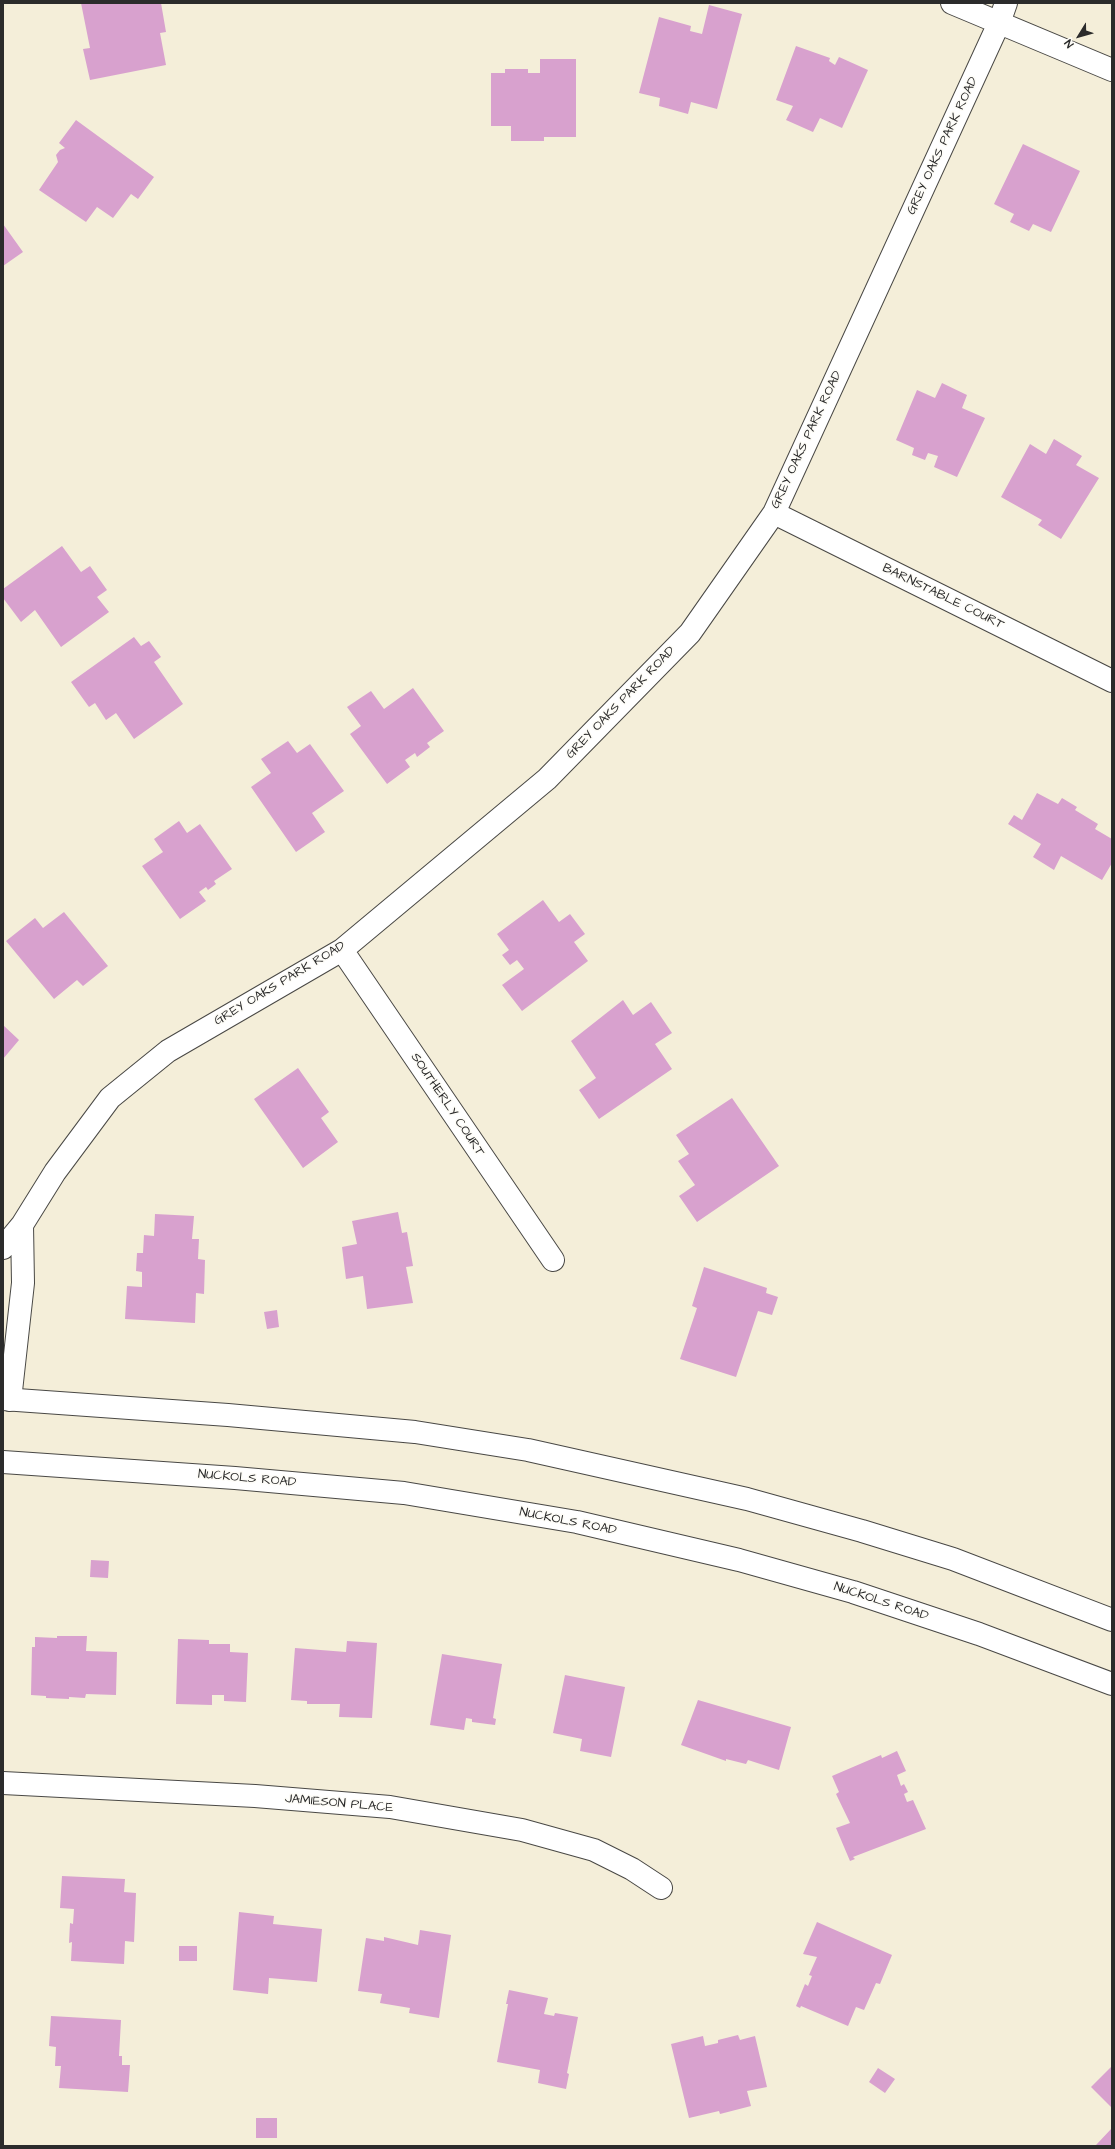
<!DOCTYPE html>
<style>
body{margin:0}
#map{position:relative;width:1115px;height:2149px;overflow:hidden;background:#f4eed9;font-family:"Architects Daughter",sans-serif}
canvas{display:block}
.frame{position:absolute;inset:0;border:4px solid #2b2b2b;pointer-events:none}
.north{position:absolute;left:1059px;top:16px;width:40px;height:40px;-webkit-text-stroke:3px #fdfcf7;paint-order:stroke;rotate:233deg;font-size:11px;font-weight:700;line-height:16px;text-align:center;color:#2b2b2b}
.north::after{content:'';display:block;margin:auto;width:14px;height:18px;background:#2b2b2b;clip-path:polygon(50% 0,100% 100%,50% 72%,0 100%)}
</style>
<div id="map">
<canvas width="1115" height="2149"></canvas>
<div class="frame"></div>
<div class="north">N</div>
</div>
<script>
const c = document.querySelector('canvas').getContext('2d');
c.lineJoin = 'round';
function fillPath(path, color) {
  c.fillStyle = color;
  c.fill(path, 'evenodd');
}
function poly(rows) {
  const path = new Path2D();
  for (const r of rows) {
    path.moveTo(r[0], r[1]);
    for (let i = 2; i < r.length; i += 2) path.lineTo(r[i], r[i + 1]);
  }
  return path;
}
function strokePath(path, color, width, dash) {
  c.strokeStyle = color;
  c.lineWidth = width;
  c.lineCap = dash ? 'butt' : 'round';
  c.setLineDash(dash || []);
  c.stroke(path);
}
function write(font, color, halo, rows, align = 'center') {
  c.font = font + ' "Architects Daughter",sans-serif';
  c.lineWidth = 3;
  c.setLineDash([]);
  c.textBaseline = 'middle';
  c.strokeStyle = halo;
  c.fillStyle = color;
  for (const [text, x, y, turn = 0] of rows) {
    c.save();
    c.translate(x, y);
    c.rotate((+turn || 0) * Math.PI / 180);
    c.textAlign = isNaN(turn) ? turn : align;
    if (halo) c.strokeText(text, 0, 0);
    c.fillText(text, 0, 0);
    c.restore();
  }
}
fillPath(poly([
 [81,3,161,3,166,32,160,33,166,65,90,80,83,49,90,48],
 [709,5,742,14,717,109,691,102,688,114,659,106,660,98,639,93,659,17,691,26,690,31,702,34],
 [796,46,830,58,829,61,835,65,839,57,868,70,842,128,820,118,813,132,786,120,793,106,776,100],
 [540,59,576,59,576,137,544,137,544,141,511,141,511,126,491,126,491,73,505,73,505,69,528,69,528,73,540,73],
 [76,120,154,177,138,199,131,194,113,218,97,207,86,222,39,190,58,162,56,155,60,150,65,148,59,143],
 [1023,144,1080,171,1051,232,1033,224,1029,231,1010,222,1014,214,994,204],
 [3,224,23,252,3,266],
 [942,383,967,395,962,408,985,418,957,477,934,467,938,456,928,453,925,460,912,455,914,448,896,440,917,390,935,398],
 [1054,439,1082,456,1076,465,1099,478,1061,539,1038,525,1042,520,1001,497,1030,444,1046,454],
 [62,546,81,572,90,566,107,590,97,597,109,612,61,647,35,610,21,622,3,598,3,589],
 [134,637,141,646,149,641,161,657,154,662,183,704,134,739,116,713,106,720,95,703,89,707,71,682],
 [413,688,444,731,427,743,430,747,417,757,415,753,405,760,410,767,387,784,350,734,361,726,347,707,371,691,384,709],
 [288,741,297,753,310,744,344,791,312,813,325,832,296,852,251,787,271,773,261,759],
 [1037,793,1058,804,1062,798,1077,807,1075,810,1098,824,1095,829,1112,839,1112,863,1102,880,1061,856,1054,870,1033,857,1041,844,1008,824,1014,815,1022,820],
 [179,821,187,833,200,824,232,869,214,881,216,884,208,890,206,887,199,892,206,901,180,919,142,866,163,852,154,839],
 [543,900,559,922,570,914,585,934,574,942,588,961,522,1011,502,985,524,969,517,960,510,965,502,955,509,950,497,934],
 [64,912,108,966,83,986,77,980,54,999,6,941,35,918,43,928],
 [623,1000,633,1015,651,1002,672,1033,655,1044,672,1069,599,1119,579,1090,596,1078,571,1041],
 [3,1025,19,1040,3,1059],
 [298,1068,329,1112,321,1118,338,1142,303,1168,254,1099],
 [732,1098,779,1166,697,1222,679,1196,695,1185,678,1161,689,1154,676,1135],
 [398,1212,402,1233,407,1232,413,1266,406,1267,413,1303,367,1309,363,1276,346,1279,342,1247,357,1244,352,1221],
 [155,1214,194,1216,192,1239,199,1239,198,1259,205,1260,204,1294,196,1293,195,1323,125,1319,127,1286,142,1287,142,1272,136,1271,137,1253,143,1253,144,1235,154,1236],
 [704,1267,767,1288,766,1293,778,1297,772,1315,758,1311,736,1377,680,1359,697,1308,692,1306],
 [277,1310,279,1327,267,1329,264,1312],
 [91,1560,109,1561,108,1578,90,1577],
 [57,1636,87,1636,86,1651,117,1652,116,1695,86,1694,85,1698,69,1697,69,1699,46,1698,46,1696,31,1695,32,1647,35,1647,35,1637,57,1638],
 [178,1639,209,1640,209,1644,230,1644,230,1652,248,1653,246,1702,224,1701,224,1695,212,1695,212,1705,176,1704],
 [347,1641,377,1643,372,1718,339,1717,340,1704,307,1704,307,1701,291,1700,295,1648,346,1652],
 [442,1654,502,1664,493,1718,496,1719,495,1725,472,1722,472,1719,466,1718,464,1730,430,1725],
 [565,1675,625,1687,611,1757,580,1751,582,1739,553,1733],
 [698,1700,791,1727,779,1770,748,1760,746,1764,726,1759,726,1761,681,1745],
 [897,1751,906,1771,897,1775,901,1786,904,1784,908,1792,904,1794,907,1802,913,1800,926,1829,853,1857,855,1859,850,1861,836,1828,850,1823,836,1794,839,1792,832,1776,881,1755,882,1758],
 [62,1876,125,1879,124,1892,136,1893,134,1942,125,1941,124,1964,71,1961,72,1942,69,1943,70,1923,73,1924,74,1909,60,1908],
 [239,1912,274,1916,273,1924,322,1929,317,1982,269,1978,268,1994,233,1990],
 [817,1922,892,1955,880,1984,876,1983,864,2010,856,2007,848,2026,801,2006,800,2008,796,2006,805,1984,808,1986,812,1976,809,1975,817,1957,803,1954],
 [420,1930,451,1935,439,2018,409,2013,410,2008,380,2003,382,1994,358,1991,366,1938,384,1941,384,1937,418,1945],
 [179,1946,197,1946,197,1961,179,1961],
 [509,1990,548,1998,544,2014,554,2016,555,2013,578,2017,567,2073,569,2074,566,2089,538,2083,540,2070,497,2062,508,2004,506,2004],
 [51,2016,121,2020,119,2056,122,2056,122,2065,130,2065,128,2092,59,2088,61,2066,55,2066,56,2047,49,2046],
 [738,2035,740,2040,755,2036,767,2087,747,2091,751,2106,720,2114,719,2111,689,2118,671,2044,703,2036,705,2046,718,2043,718,2040],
 [1112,2066,1112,2108,1091,2087],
 [878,2068,895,2079,885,2093,869,2082],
 [256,2118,277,2118,277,2138,256,2138],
 [1112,2128,1112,2146,1097,2146,1096,2145]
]), '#d8a1ce');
const minor = poly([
 [952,3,1112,70],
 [774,513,1112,681],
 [342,950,553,1260],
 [22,1225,55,1172,110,1098,168,1051,342,950,547,779,690,633,774,513,999,23,1006,3],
 [3,1248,22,1225,23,1283,10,1400],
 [3,1783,255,1796,390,1807,522,1830,594,1850,632,1869,661,1888]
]);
const secondary = poly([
 [3,1399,228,1415,415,1432,528,1450,747,1499,862,1531,953,1559,1112,1620],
 [3,1462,235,1478,404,1493,577,1522,739,1560,853,1592,979,1634,1112,1684]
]);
strokePath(minor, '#494845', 24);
strokePath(secondary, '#494845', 24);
strokePath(minor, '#fff', 22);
strokePath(secondary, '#fff', 22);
write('13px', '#2b2b2b', '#fdfcf7', [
 ["GREY OAKS PARK ROAD",943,146,-65],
 ["GREY OAKS PARK ROAD",807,440,-65],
 ["BARNSTABLE COURT",943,597,26],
 ["GREY OAKS PARK ROAD",621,703,-46],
 ["GREY OAKS PARK ROAD",280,984,-31],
 ["SOUTHERLY COURT",447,1105,56],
 ["NUCKOLS ROAD",247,1479,5],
 ["NUCKOLS ROAD",568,1522,11],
 ["NUCKOLS ROAD",881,1602,18],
 ["JAMIESON PLACE",339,1804,5]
]);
</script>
